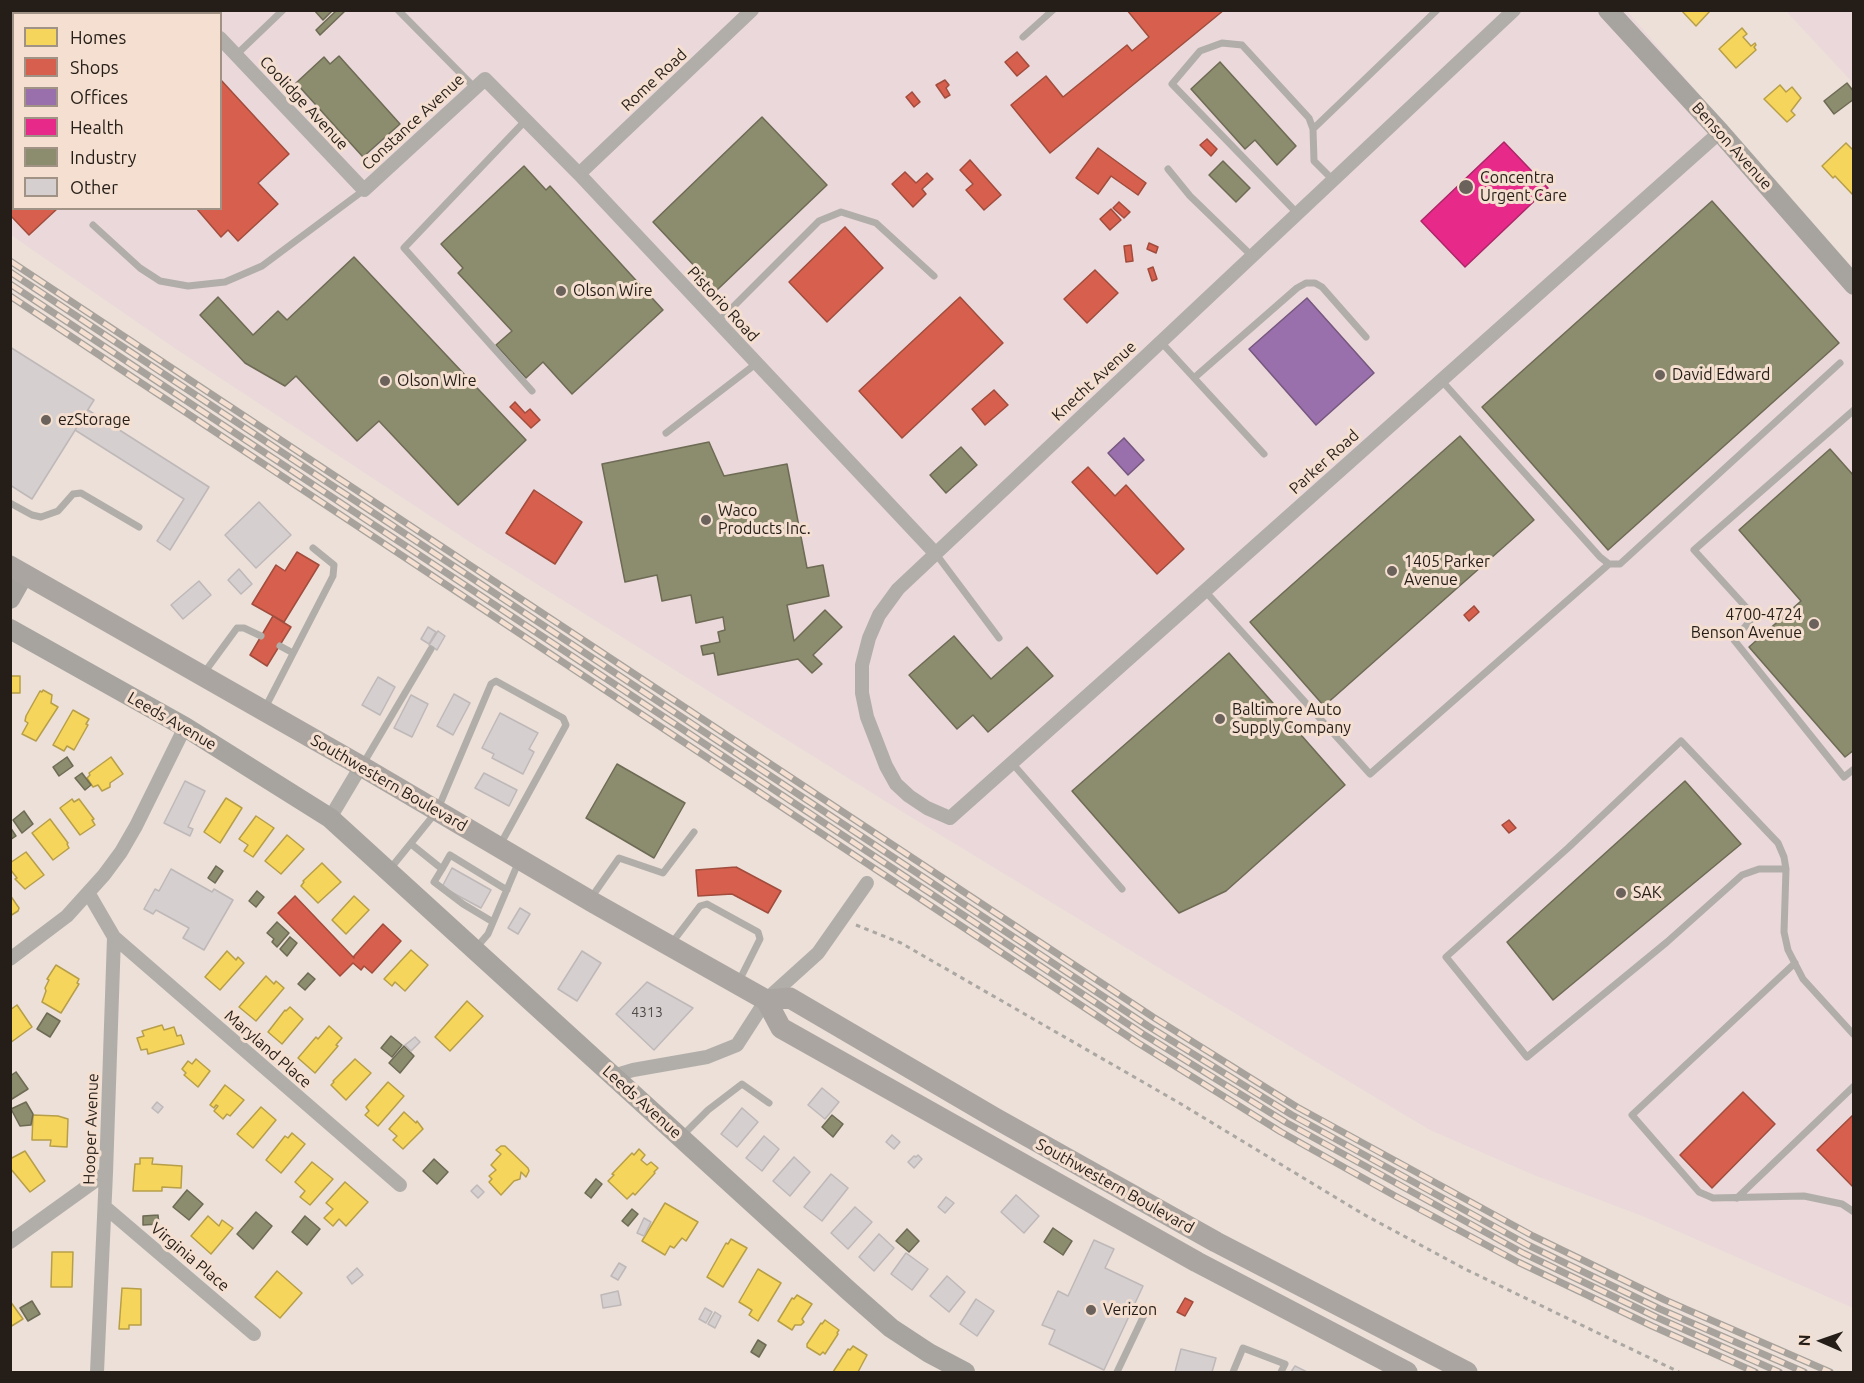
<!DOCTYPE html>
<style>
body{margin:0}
#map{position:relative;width:1864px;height:1383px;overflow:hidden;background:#ece0d8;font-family:Ubuntu,sans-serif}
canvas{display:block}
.frame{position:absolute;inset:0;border:12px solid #251e18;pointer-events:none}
.legend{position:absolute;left:12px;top:12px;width:210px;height:198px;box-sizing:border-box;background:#f4dfd0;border:2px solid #a19286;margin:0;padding:8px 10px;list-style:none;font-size:18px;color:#251e18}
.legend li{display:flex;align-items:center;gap:12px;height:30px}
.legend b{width:30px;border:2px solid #a19286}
.north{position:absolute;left:1792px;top:1311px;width:60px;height:60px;-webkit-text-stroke:4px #f4dfd0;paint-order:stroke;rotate:272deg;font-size:16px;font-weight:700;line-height:24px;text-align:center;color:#251e18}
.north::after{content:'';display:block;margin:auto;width:21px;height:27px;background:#251e18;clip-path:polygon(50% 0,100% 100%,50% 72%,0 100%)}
</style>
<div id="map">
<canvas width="1864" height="1383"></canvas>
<div class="frame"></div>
<ul class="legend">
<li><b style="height:16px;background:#f6d55c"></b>Homes</li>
<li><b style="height:16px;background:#d6604d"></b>Shops</li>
<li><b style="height:16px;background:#9970ab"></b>Offices</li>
<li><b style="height:16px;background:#e7298a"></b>Health</li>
<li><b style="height:16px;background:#8c8c6e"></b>Industry</li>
<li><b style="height:16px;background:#d5cfd0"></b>Other</li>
</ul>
<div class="north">N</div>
</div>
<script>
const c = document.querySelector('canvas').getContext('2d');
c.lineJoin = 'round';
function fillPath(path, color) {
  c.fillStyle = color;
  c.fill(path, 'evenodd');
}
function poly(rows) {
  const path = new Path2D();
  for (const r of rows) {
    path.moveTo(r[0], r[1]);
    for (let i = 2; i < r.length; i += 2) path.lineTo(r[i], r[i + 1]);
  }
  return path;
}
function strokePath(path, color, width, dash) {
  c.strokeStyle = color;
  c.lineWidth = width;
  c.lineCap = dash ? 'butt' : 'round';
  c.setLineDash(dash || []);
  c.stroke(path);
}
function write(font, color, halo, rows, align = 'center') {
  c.font = font + ' Ubuntu,sans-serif';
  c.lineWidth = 6;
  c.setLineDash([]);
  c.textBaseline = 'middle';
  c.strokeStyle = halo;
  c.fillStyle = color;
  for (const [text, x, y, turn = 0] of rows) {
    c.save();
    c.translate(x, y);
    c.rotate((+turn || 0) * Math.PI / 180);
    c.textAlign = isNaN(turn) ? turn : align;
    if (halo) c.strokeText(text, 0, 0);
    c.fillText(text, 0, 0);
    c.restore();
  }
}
fillPath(poly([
 [11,11,1627,11,1848,266,1853,261,1853,1308,1645,1217,1534,1175,1430,1130,1156,966,901,811,476,546,176,349,11,235],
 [14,14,220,14,220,208,14,208],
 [1786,11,1853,11,1853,83]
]), '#ebd8da');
const homes = poly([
 [1681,10,1711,10,1696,26,1681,10],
 [1742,28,1747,34,1743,37,1751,46,1755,43,1756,45,1754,47,1756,50,1736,68,1719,49,1742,28],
 [1780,85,1786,92,1792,87,1801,98,1791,111,1795,115,1787,122,1764,99,1780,85],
 [1846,143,1854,151,1853,195,1835,176,1833,178,1822,166,1846,143],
 [10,676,20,676,20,693,10,693,10,676],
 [43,690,52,695,51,703,58,707,36,741,22,734,28,723,25,721,26,716,40,691,42,692,43,690],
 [73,710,89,719,86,724,88,725,74,750,67,746,64,751,53,745,73,710],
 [111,757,123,774,110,783,110,787,102,791,98,785,93,787,87,778,90,775,89,773,111,757],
 [226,798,242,808,220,843,204,832,226,798],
 [72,799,74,802,79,799,94,819,92,820,95,825,80,835,60,808,72,799],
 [256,816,274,828,253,857,244,851,248,845,239,839,256,816],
 [50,819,68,843,67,844,69,848,53,860,32,833,50,819],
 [287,835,304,849,281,874,265,861,287,835],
 [26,852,44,875,25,889,15,879,17,878,10,869,10,863,26,852],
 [322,863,341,882,318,903,301,886,304,882,303,881,322,863],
 [10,895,19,908,18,911,10,916,10,895],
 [354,896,369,910,346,934,332,920,354,896],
 [411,950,428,965,405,991,395,982,392,986,384,979,411,950],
 [227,951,236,960,238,957,244,963,220,990,205,977,227,951],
 [56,965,79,979,77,983,79,984,61,1013,42,1002,46,991,45,988,49,980,47,979,56,965],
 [266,976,274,984,276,981,284,988,256,1021,239,1007,266,976],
 [467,1001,483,1016,450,1051,435,1037,467,1001],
 [17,1005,32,1027,10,1043,10,1010,17,1005],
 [290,1007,303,1019,282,1044,268,1032,285,1010,286,1011,290,1007],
 [162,1025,164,1030,174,1027,177,1036,181,1035,184,1044,148,1054,147,1049,141,1050,137,1038,144,1036,142,1031,162,1025],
 [329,1026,342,1038,336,1045,338,1046,315,1073,298,1058,316,1037,318,1039,329,1026],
 [196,1059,210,1071,198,1087,184,1075,186,1073,182,1069,188,1061,192,1064,196,1059],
 [355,1059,371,1073,346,1100,331,1085,334,1082,333,1081,355,1059],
 [388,1082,404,1096,378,1126,365,1115,369,1111,366,1107,388,1082],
 [225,1085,244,1100,230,1116,227,1114,223,1119,214,1111,218,1106,216,1105,214,1108,210,1105,225,1085],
 [261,1107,276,1120,253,1148,237,1134,261,1107],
 [404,1112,416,1123,417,1121,423,1129,403,1149,393,1140,397,1136,389,1129,404,1112],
 [33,1115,58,1116,68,1119,67,1147,50,1146,51,1140,32,1140,33,1115],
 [292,1133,305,1144,281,1173,266,1160,285,1136,288,1138,292,1133],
 [501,1146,505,1146,528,1168,529,1171,526,1177,521,1172,520,1179,514,1181,501,1195,489,1182,492,1179,489,1176,496,1170,491,1165,501,1154,496,1150,501,1146],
 [639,1149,645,1155,641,1160,647,1165,651,1162,658,1168,654,1172,655,1173,635,1195,633,1193,627,1199,608,1181,614,1175,612,1174,632,1153,634,1155,639,1149],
 [25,1151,45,1181,30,1192,10,1168,10,1159,25,1151],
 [140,1158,153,1158,152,1164,182,1166,181,1188,162,1187,162,1191,133,1191,135,1164,140,1164,140,1158],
 [312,1162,333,1179,310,1205,300,1197,305,1191,295,1182,312,1162],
 [345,1182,368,1202,346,1226,339,1219,333,1226,324,1218,333,1209,326,1203,345,1182],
 [665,1203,698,1222,686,1241,682,1238,674,1248,670,1246,665,1255,642,1241,665,1203],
 [208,1216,219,1226,222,1220,233,1228,211,1254,191,1236,208,1216],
 [731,1239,747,1248,723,1287,707,1277,726,1243,728,1244,731,1239],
 [52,1252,73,1252,72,1287,51,1287,52,1252],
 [758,1269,781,1283,758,1321,749,1315,752,1310,739,1302,758,1269],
 [277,1271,302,1293,280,1318,255,1297,277,1271],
 [122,1288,141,1289,141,1325,129,1325,129,1329,119,1329,122,1288],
 [797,1295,812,1304,802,1319,804,1322,801,1325,795,1325,792,1330,778,1321,792,1298,794,1299,797,1295],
 [10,1301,23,1319,10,1327,10,1301],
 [825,1320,839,1330,837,1333,838,1334,825,1354,823,1352,820,1355,807,1347,807,1344,821,1323,822,1324,825,1320],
 [853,1346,867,1355,858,1372,833,1372,848,1349,850,1350,853,1346]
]);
fillPath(homes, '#f6d55c');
strokePath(homes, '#b79e48', 1.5);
const shops = poly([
 [79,10,158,10,161,14,75,14,79,10],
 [1127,10,1224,10,1050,153,1011,105,1046,76,1063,97,1127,45,1132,51,1149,37,1127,10],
 [1017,52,1029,66,1017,76,1005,62,1017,52],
 [14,70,14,208,58,208,29,235,10,215,10,73,14,70],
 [220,79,289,154,258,183,278,204,238,241,228,230,221,237,196,208,220,208,220,79],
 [945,80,949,85,946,88,950,95,945,98,936,85,945,80],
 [912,92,920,102,914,107,906,97,912,92],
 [1207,139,1217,149,1211,156,1200,145,1207,139],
 [1098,148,1146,183,1138,195,1111,176,1098,194,1076,178,1098,148],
 [970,160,1001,195,984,210,966,190,973,184,960,170,970,160],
 [905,172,916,183,927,173,933,179,922,189,926,194,913,207,892,184,905,172],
 [1119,202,1130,212,1124,218,1113,208,1119,202],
 [1111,209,1121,220,1110,230,1100,219,1111,209],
 [845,227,883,268,827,322,789,282,845,227],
 [1149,243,1158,247,1156,253,1147,249,1149,243],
 [1131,245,1133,261,1126,262,1124,246,1131,245],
 [1153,267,1157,279,1152,281,1148,269,1153,267],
 [1095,270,1118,293,1087,323,1064,299,1095,270],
 [960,297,1003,343,902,438,859,391,960,297],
 [994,390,1008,405,985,425,972,409,994,390],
 [515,402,525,413,530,409,540,420,531,428,510,407,515,402],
 [1088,467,1115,496,1126,485,1184,549,1157,574,1072,482,1088,467],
 [534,490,582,522,555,564,506,533,534,490],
 [297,552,319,565,284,622,252,604,276,565,285,571,297,552],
 [1474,606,1479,612,1469,621,1464,615,1474,606],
 [273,616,291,627,267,666,250,655,273,616],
 [1509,820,1516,828,1509,833,1502,825,1509,820],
 [736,867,781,891,768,913,732,894,698,896,696,870,736,867],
 [295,896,354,958,354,956,383,924,401,941,372,973,364,966,361,970,353,963,340,976,278,913,295,896],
 [1743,1092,1775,1124,1712,1188,1680,1155,1743,1092],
 [1854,1114,1854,1188,1817,1150,1854,1114],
 [1185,1298,1193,1302,1185,1316,1177,1312,1185,1298]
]);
fillPath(shops, '#d6604d');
strokePath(shops, '#a14c3d', 1.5);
const offices = poly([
 [1307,298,1374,373,1316,425,1249,349,1307,298],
 [1124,438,1144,460,1128,475,1108,453,1124,438]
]);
fillPath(offices, '#9970ab');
strokePath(offices, '#76577f', 1.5);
const health = poly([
 [1504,142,1548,188,1465,267,1421,221,1504,142]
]);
fillPath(health, '#e7298a');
strokePath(health, '#ad2668', 1.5);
const industry = poly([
 [10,10,43,10,39,14,14,14,14,37,10,40,10,10],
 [314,10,331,10,332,11,323,20,314,10],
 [337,10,345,11,320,35,316,30,337,10],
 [339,56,400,124,363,157,296,83,324,57,330,64,339,56],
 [1220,62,1296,146,1277,165,1255,140,1245,149,1191,89,1220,62],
 [1847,83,1854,92,1854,99,1834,114,1824,101,1847,83],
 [762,117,827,185,717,290,653,222,762,117],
 [1223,161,1250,188,1236,202,1209,175,1223,161],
 [524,166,546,190,550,186,663,310,572,394,543,362,526,378,496,345,512,331,458,273,463,268,441,244,524,166],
 [1712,201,1839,343,1608,550,1482,407,1712,201],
 [354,257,526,440,458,505,379,421,357,441,296,376,285,386,245,363,200,315,218,297,253,335,278,311,287,320,354,257],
 [1460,436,1534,520,1324,706,1250,622,1460,436],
 [709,442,724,476,787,464,807,568,823,565,829,596,787,605,794,641,825,610,842,627,813,655,822,664,812,673,798,659,718,675,714,653,703,655,701,646,720,642,718,632,725,630,723,617,696,623,691,595,662,601,657,575,625,582,602,464,709,442],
 [961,447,977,465,946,493,930,475,961,447],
 [1830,449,1854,476,1854,750,1845,757,1749,647,1801,601,1739,530,1830,449],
 [954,636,991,679,1027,647,1053,676,988,732,973,715,957,729,909,675,954,636],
 [1229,653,1345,785,1226,891,1179,913,1072,791,1229,653],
 [67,757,73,766,59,776,53,767,67,757],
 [617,764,685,803,654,858,586,818,617,764],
 [82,773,91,785,85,790,75,778,82,773],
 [1685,781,1741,844,1553,1000,1507,942,1685,781],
 [24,811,33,824,22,833,13,820,24,811],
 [10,827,16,836,10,840,10,827],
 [216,866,223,871,215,883,208,878,216,866],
 [257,891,264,897,256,907,249,901,257,891],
 [277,922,289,933,277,947,272,942,274,939,267,933,277,922],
 [290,937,297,943,287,956,280,949,290,937],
 [308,973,315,979,305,990,298,984,308,973],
 [47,1013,60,1021,50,1037,37,1029,47,1013],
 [391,1036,402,1045,392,1057,381,1048,391,1036],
 [404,1046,414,1056,400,1073,389,1063,404,1046],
 [16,1072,28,1089,12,1099,10,1096,10,1076,16,1072],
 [26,1102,33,1114,31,1125,20,1126,11,1109,26,1102],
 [832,1115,843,1124,833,1137,822,1127,832,1115],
 [434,1159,448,1172,437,1184,423,1171,434,1159],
 [596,1179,602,1184,591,1198,585,1193,596,1179],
 [187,1190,203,1204,189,1220,173,1207,187,1190],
 [632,1209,638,1214,628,1226,622,1221,632,1209],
 [256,1212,272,1226,253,1249,237,1234,256,1212],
 [158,1215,159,1224,143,1225,143,1216,158,1215],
 [305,1216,320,1229,307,1245,292,1232,305,1216],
 [1053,1228,1072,1241,1063,1255,1044,1242,1053,1228],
 [907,1229,919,1241,909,1252,896,1241,907,1229],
 [32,1301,40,1314,28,1321,20,1308,32,1301],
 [758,1340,766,1345,759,1357,751,1352,758,1340]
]);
fillPath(industry, '#8c8c6e');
strokePath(industry, '#6d6b54', 1.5);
const building = poly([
 [10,347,94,400,32,499,10,485,10,347],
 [88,410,209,487,170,550,157,541,184,499,75,430,88,410],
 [259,502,291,535,256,568,225,535,259,502],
 [239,569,252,584,241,594,228,580,239,569],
 [199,581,211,595,183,619,171,605,199,581],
 [428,627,436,632,429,644,421,639,428,627],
 [438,631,445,636,437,650,429,645,438,631],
 [378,677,395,687,380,715,362,705,378,677],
 [454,694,470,703,453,735,437,726,454,694],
 [411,695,428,704,412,737,394,728,411,695],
 [500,713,538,733,529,749,534,752,523,774,492,758,494,754,482,748,500,713],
 [484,773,517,790,509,806,475,788,484,773],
 [185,781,205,791,188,827,193,829,190,836,164,823,185,781],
 [452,868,491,890,481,908,442,887,452,868],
 [171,869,212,892,214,889,233,900,204,950,183,938,189,928,156,910,153,914,144,909,155,889,159,891,171,869],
 [520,908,530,914,518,934,508,928,520,908],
 [582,951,601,963,577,1001,558,989,582,951],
 [647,982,693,1008,654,1050,616,1014,647,982],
 [415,1037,420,1042,411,1051,405,1045,415,1037],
 [822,1088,839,1102,825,1119,808,1105,822,1088],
 [157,1102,163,1107,158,1113,152,1108,157,1102],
 [742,1108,758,1122,737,1147,721,1134,742,1108],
 [892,1135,900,1142,894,1149,886,1142,892,1135],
 [764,1136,779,1149,762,1171,746,1158,764,1136],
 [918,1155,922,1159,914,1168,908,1162,914,1156,916,1157,918,1155],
 [794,1157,810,1172,790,1196,773,1181,794,1157],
 [831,1174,848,1188,822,1221,804,1207,831,1174],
 [477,1185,484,1192,478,1198,471,1191,477,1185],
 [1016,1195,1039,1216,1024,1233,1001,1212,1016,1195],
 [946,1197,954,1203,945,1213,938,1207,946,1197],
 [855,1207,872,1222,848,1249,831,1233,855,1207],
 [644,1218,651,1222,644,1236,637,1233,644,1218],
 [879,1234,894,1248,874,1271,859,1257,879,1234],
 [1094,1240,1114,1249,1105,1268,1143,1286,1104,1370,1049,1344,1055,1330,1042,1325,1058,1291,1068,1296,1094,1240],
 [906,1253,928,1269,912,1290,891,1274,906,1253],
 [619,1263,626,1267,618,1280,611,1276,619,1263],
 [357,1268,363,1275,352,1284,347,1277,357,1268],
 [947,1276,965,1292,949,1312,930,1296,947,1276],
 [618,1291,621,1305,603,1308,601,1295,618,1291],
 [976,1299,994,1311,977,1336,960,1324,976,1299],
 [705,1308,712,1312,706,1323,699,1319,705,1308],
 [715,1312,721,1316,715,1328,708,1324,715,1312],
 [1181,1349,1216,1358,1212,1372,1175,1372,1181,1349],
 [1295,1366,1307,1372,1291,1372,1295,1366]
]);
fillPath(building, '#d5cfd0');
strokePath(building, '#beb8b8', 1.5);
strokePath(poly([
 [856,925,901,943,1176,1101,1363,1214,1465,1269,1679,1372]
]), '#aba7a3', 3, [4.5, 4.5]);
strokePath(poly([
 [398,10,475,88],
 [1023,37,1053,10],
 [236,55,283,10],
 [526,120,404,248,532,391],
 [1313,129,1437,10],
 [1168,169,1190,196,1252,256],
 [1297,213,1172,84,1200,51,1222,43,1242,45,1309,118,1313,129,1314,161,1333,180],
 [93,225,140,268,160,281,188,286,225,282,262,266,364,190],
 [718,322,819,221,841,212,876,223,934,276],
 [1160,341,1264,454],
 [1194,378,1297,288,1306,283,1315,283,1322,287,1366,337],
 [1441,380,1600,557,1609,564,1620,564,1840,363],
 [1854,410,1694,550,1754,616,1734,640,1844,777,1854,769],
 [666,433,757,363],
 [10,503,32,515,41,517,58,511,73,494,81,493,139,527],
 [936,554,999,638],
 [1205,591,1370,774,1609,564],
 [280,646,293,653],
 [204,673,237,628,244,628,261,636],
 [265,708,333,576,334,565,313,548],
 [1012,763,1122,889],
 [363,764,431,649],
 [411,844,442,869,434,882,463,904,493,922],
 [390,869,437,811,491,684,496,681,563,718,566,725,500,845],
 [442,869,450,855,507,890],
 [1786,869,1759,869,1742,875,1667,942,1527,1057,1446,957,1568,848,1681,741,1778,843,1784,857,1786,869,1784,932,1788,950,1803,979,1854,1035],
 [591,898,619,858,663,873,694,832],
 [671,944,700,906,707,904,758,932,760,939,739,981],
 [476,948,488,934,519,861],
 [1795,963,1632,1115,1699,1192,1713,1198,1804,1196,1842,1204,1854,1212],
 [682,1136,708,1110,742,1084,769,1103],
 [1737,1198,1854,1086],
 [1117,1372,1146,1311],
 [1233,1372,1243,1348,1285,1364,1281,1372]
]), '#b1aeaa', 7);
strokePath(poly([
 [195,10,198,14],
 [1514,10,898,589,879,615,869,638,862,665,862,693,867,717,886,766,896,784,909,796,927,808,950,818,1720,132],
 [220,38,364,190,485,79,579,174,936,554],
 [579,174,752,10],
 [330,818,361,766],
 [89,894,114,937,106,1173,97,1372],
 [114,937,400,1185],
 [10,959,67,916,104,875,121,852,136,826,185,727],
 [613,1076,633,1070,707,1057,737,1045,766,1000,818,953,867,883],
 [105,1207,254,1334],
 [10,1242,106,1173]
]), '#b1aeaa', 14);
strokePath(poly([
 [1608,10,1720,132,1854,285],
 [10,599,24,574],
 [10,629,185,727,330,818,849,1291,891,1328,929,1353,965,1372]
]), '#a7a39f', 20);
strokePath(poly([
 [10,566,361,766,594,903,766,1000,781,1028,1197,1262,1407,1372],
 [766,1000,790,998,995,1118,1216,1242,1467,1372]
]), '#aba5a1', 21);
const rail = poly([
 [10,261,1153,1017,1297,1107,1533,1236,1665,1300,1830,1372],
 [10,272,1148,1026,1292,1115,1528,1245,1660,1309,1804,1372],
 [10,284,1143,1034,1287,1123,1523,1253,1656,1317,1779,1372],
 [10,296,1138,1043,1281,1132,1397,1197,1518,1262,1652,1326,1755,1372]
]);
strokePath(rail, '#a8a29d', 7);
strokePath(rail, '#f4dfd0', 4.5, [14]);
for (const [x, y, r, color] of [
 [1466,187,8,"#6b625b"],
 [561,291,6,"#6b625b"],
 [1660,375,6,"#6b625b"],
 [385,381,6,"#6b625b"],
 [46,420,6,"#6b625b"],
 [706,520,6,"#6b625b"],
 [1392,571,6,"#6b625b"],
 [1814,624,6,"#6b625b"],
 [1220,719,6,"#6b625b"],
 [1621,893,6,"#6b625b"],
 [1091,1310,6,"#6b625b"]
]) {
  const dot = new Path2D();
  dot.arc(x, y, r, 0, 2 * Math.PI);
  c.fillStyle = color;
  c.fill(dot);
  strokePath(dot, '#f4dfd0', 2);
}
write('14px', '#514a46', null, [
 ["4313",647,1012]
]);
write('16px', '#251e18', '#f4dfd0', [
 ["Rome Road",654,80,-43],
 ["Coolidge Avenue",304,103,47],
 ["Constance Avenue",413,122,-43],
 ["Benson Avenue",1732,146,48],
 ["Pistorio Road",723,304,47],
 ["Knecht Avenue",1094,381,-43],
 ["Parker Road",1324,462,-42],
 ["Leeds Avenue",172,721,30],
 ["Southwestern Boulevard",389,783,30],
 ["Maryland Place",268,1049,41],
 ["Leeds Avenue",642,1102,42],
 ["Hooper Avenue",91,1129,-88],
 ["Southwestern Boulevard",1115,1186,29],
 ["Virginia Place",190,1257,40]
]);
write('16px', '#251e18', '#f4dfd0', [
 ["Concentra",1480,178],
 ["Urgent Care",1480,196],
 ["Olson Wire",573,291],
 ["David Edward",1672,375],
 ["Olson WIre",397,381],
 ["ezStorage",58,420],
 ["Waco",718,511],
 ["Products Inc.",718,529],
 ["1405 Parker",1404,562],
 ["Avenue",1404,580],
 ["4700-4724",1802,615,"right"],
 ["Benson Avenue",1802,633,"right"],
 ["Baltimore Auto",1232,710],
 ["Supply Company",1232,728],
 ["SAK",1633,893],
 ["Verizon",1103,1310]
], 'left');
</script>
